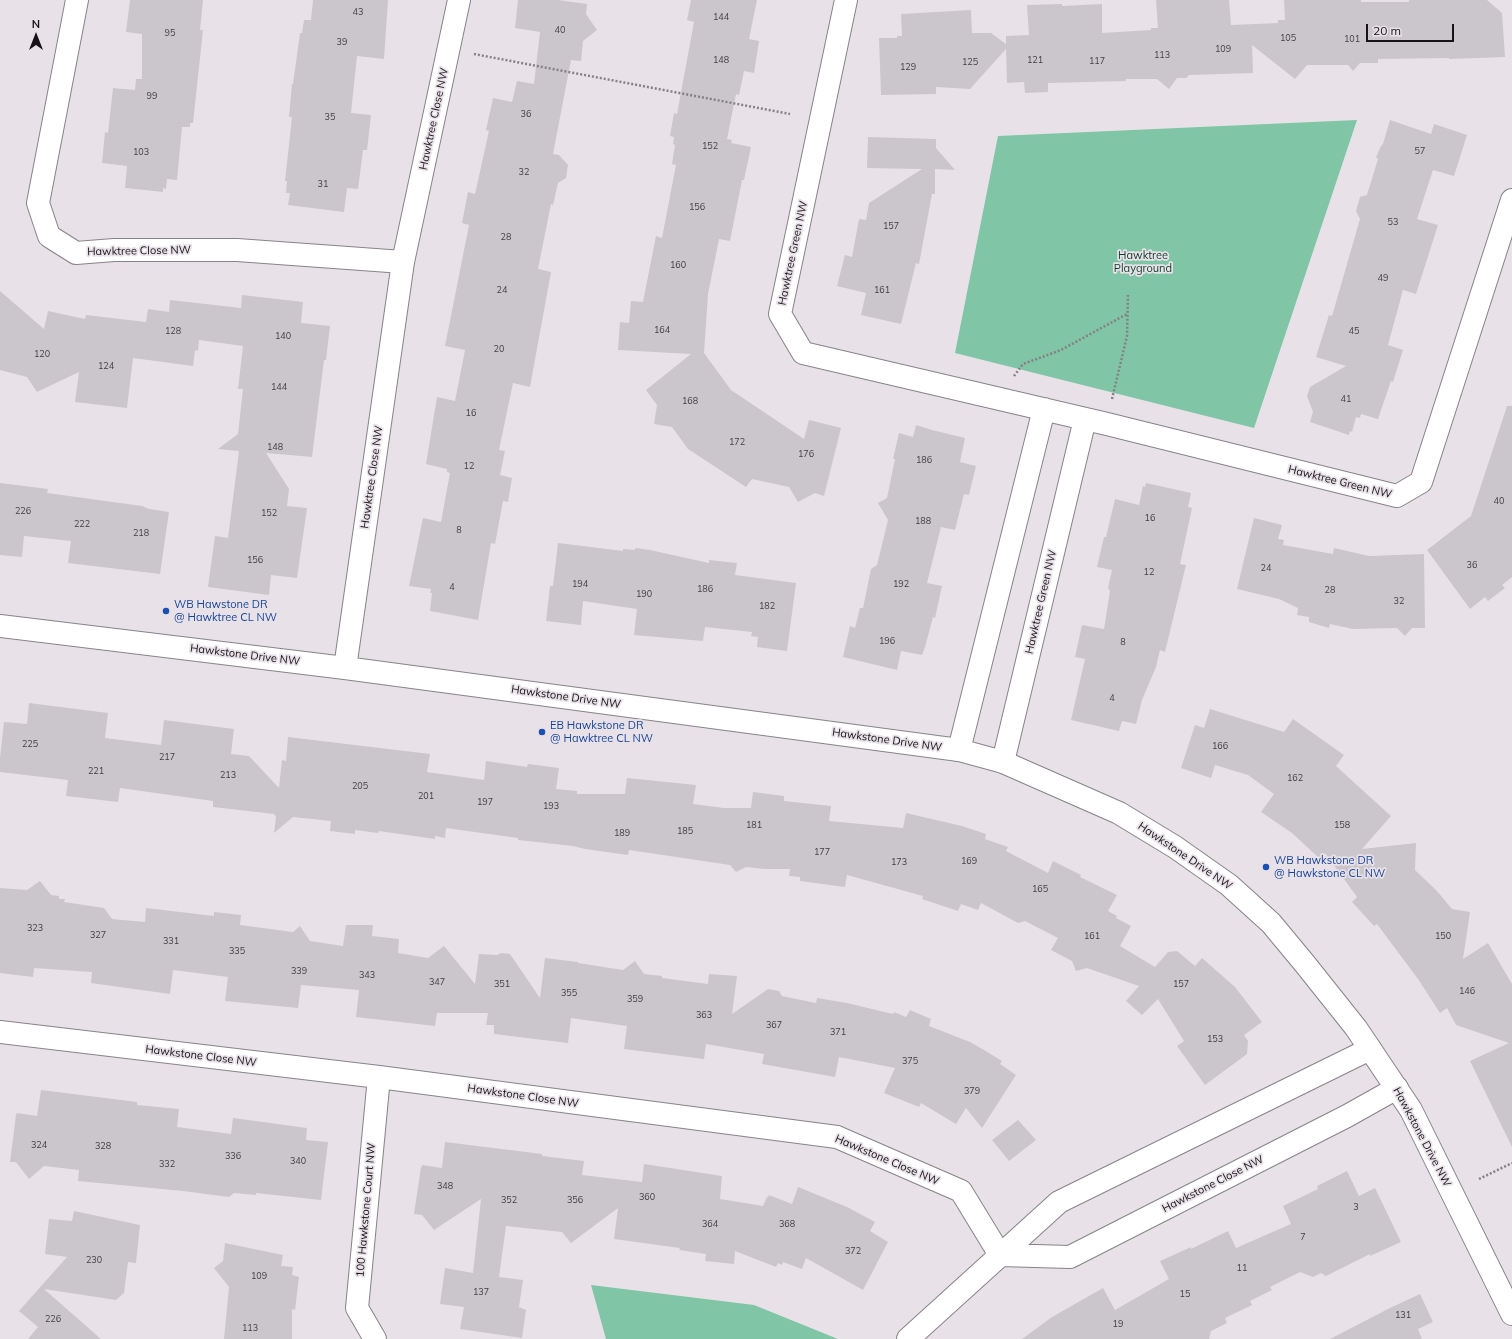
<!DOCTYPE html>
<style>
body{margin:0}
#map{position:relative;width:1512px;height:1339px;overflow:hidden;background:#e8e2e8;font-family:Mulish,sans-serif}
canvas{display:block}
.north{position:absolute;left:16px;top:16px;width:40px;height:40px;-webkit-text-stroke:3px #e8e2e8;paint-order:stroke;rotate:0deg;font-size:11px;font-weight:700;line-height:16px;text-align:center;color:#151315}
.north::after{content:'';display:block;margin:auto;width:14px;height:18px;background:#151315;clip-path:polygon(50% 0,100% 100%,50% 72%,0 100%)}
.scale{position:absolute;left:1366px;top:24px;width:88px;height:18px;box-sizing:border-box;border:2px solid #151315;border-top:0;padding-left:5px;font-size:12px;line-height:14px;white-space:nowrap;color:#151315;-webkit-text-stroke:3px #e8e2e8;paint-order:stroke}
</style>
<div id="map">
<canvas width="1512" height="1339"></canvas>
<div class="north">N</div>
<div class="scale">20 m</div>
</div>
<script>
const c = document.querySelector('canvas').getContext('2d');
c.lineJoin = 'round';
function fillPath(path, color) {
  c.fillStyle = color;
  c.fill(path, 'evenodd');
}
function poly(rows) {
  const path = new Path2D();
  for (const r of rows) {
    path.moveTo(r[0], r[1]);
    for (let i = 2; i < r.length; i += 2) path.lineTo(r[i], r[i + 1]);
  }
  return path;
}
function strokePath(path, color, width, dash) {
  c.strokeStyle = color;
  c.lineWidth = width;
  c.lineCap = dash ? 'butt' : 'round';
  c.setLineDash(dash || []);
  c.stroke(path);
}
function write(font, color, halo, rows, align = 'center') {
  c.font = font + ' Mulish,sans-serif';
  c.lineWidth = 3.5;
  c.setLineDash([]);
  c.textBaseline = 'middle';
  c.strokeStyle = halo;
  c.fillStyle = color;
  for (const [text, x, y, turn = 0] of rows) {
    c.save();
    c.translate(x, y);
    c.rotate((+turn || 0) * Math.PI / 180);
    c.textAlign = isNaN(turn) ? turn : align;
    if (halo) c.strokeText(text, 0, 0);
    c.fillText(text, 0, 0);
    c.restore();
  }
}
fillPath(poly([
 [1357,120,1254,428,955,353,998,136],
 [591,1285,754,1305,838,1339,606,1339]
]), '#80c5a5');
fillPath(poly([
 [130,0,203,0,200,30,203,30,193,123,190,123,190,127,182,127,177,180,167,179,166,189,163,188,163,192,125,188,127,166,102,163,105,132,108,133,113,88,135,90,136,79,142,79,142,34,126,32],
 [313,0,388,0,384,59,357,56,351,113,371,115,367,150,363,150,358,189,347,188,344,212,288,205,290,193,286,193,287,181,285,181,292,117,289,117,292,84,293,84,300,33,302,33,304,20,311,20],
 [518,0,558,0,587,4,586,14,597,30,583,41,581,61,571,60,553,154,559,155,568,165,566,178,558,183,553,205,551,204,538,269,551,272,530,387,513,383,499,450,505,451,500,475,512,478,508,502,503,501,495,544,491,543,478,620,430,611,432,593,430,593,431,589,409,586,423,518,441,522,450,473,447,472,447,469,426,464,437,397,455,401,465,350,445,346,469,225,462,223,468,192,475,194,489,131,486,130,493,98,512,102,517,81,534,84,540,32,515,28],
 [691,0,757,0,749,39,759,41,754,73,744,71,739,95,736,94,727,139,732,140,731,143,751,147,744,180,742,180,730,241,719,239,708,294,704,353,731,390,804,439,809,420,841,428,824,496,815,493,798,502,789,487,752,479,746,487,688,449,672,427,654,424,657,405,646,390,691,354,618,350,620,322,629,323,631,301,643,302,656,236,662,238,676,165,672,164,675,145,673,144,674,137,670,136,674,113,677,114,694,22,687,20],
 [1156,0,1229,0,1231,25,1278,23,1278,20,1285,20,1284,0,1361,0,1361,2,1409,2,1409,0,1487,0,1502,13,1505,57,1449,59,1449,58,1378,59,1378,63,1360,63,1353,71,1348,65,1307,65,1295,79,1252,45,1253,73,1189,75,1186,78,1177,78,1169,89,1157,79,1126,79,1126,81,1048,83,1048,92,1025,93,1024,82,1007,83,1006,49,970,89,936,87,936,94,881,95,879,38,897,38,897,36,902,36,901,14,971,10,972,33,991,33,1006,44,1006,36,1029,35,1027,5,1062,4,1062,6,1102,4,1102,33,1151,30,1151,28,1158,28],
 [1390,120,1431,134,1434,124,1467,135,1454,176,1433,170,1417,219,1438,225,1416,294,1403,290,1388,345,1403,350,1393,382,1391,381,1378,419,1361,414,1360,418,1356,417,1352,432,1350,431,1349,435,1310,422,1313,412,1307,396,1310,387,1346,366,1316,357,1329,315,1332,316,1360,219,1356,211,1360,197,1367,195,1378,159,1376,157,1381,146,1383,144],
 [868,137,936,139,936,148,955,170,935,169,935,194,932,194,919,264,916,263,901,324,861,315,866,293,837,286,845,255,852,257,859,219,866,220,869,203,922,169,867,168],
 [0,291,44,329,48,311,85,319,86,315,146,322,148,309,169,312,170,300,241,308,242,295,303,302,301,323,330,326,326,360,324,360,312,457,266,453,289,489,287,506,307,508,297,578,271,575,269,595,208,587,215,536,228,538,239,451,218,449,238,434,243,389,238,389,243,346,199,340,198,351,195,350,193,366,133,358,127,408,75,402,79,372,37,392,27,377,0,370],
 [1507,406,1512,406,1512,577,1502,585,1505,588,1488,601,1485,597,1470,609,1427,550,1471,516],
 [916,425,932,430,965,438,960,462,976,466,969,495,964,494,955,530,941,527,927,583,942,586,935,618,933,617,925,647,922,655,901,651,897,670,843,657,850,626,855,628,860,608,863,608,871,569,877,565,888,520,878,503,887,498,895,459,893,459,899,433,913,437],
 [0,483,48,489,47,493,142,506,149,509,169,512,160,574,68,563,71,541,24,536,22,557,0,555],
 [1146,483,1191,493,1188,507,1192,508,1180,564,1186,565,1165,652,1160,650,1156,667,1142,700,1136,724,1122,721,1119,731,1071,720,1085,659,1075,657,1082,625,1104,629,1110,591,1108,588,1112,570,1097,567,1104,537,1106,537,1115,499,1139,505,1143,486,1145,487],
 [1254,518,1282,525,1278,539,1284,540,1283,545,1333,554,1334,548,1369,556,1424,554,1425,628,1412,628,1405,636,1397,628,1353,629,1330,624,1329,628,1309,622,1309,617,1297,615,1298,608,1279,599,1237,589],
 [558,543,623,551,623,549,635,550,635,548,650,550,709,563,709,560,737,563,735,575,796,583,787,651,757,647,758,637,751,636,752,632,705,627,703,641,634,635,637,609,583,601,581,625,546,621,550,586,553,586],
 [29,703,108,713,105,738,161,745,164,720,234,729,231,754,249,756,279,788,282,760,286,761,288,737,430,754,427,772,484,780,486,761,527,767,528,764,559,768,556,789,577,791,577,794,625,794,627,778,696,785,693,804,724,808,751,808,753,792,784,796,784,801,831,806,829,821,903,828,906,813,962,826,986,834,985,839,1008,847,1006,851,1048,873,1053,861,1081,875,1080,877,1117,895,1108,911,1117,916,1116,918,1131,926,1120,946,1155,967,1168,952,1177,951,1195,966,1202,958,1235,987,1262,1022,1244,1035,1248,1041,1247,1054,1205,1085,1177,1046,1184,1041,1158,999,1142,1015,1126,1001,1139,986,1087,968,1076,971,1072,961,1051,950,1058,938,1025,921,1018,923,981,903,978,910,961,904,958,911,922,899,923,896,847,875,845,887,800,881,800,877,789,876,790,869,764,869,746,867,736,872,730,865,629,850,628,855,585,849,573,846,518,840,518,838,446,828,445,838,435,836,435,839,379,831,378,833,355,830,355,834,330,831,331,821,293,817,274,833,276,817,274,814,213,807,213,801,120,788,118,802,66,796,68,780,0,772,0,758,4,722,27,724],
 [1210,709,1284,732,1293,719,1344,755,1336,766,1391,816,1362,849,1416,843,1415,870,1437,891,1452,909,1470,912,1463,959,1488,943,1512,984,1512,1147,1470,1061,1509,1043,1456,1025,1447,1008,1440,1013,1418,979,1377,924,1374,926,1352,902,1357,897,1325,853,1320,859,1292,833,1261,812,1274,794,1248,775,1215,765,1211,778,1181,768,1195,725,1204,728],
 [40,881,51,895,59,896,59,899,65,899,64,902,104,908,112,919,145,922,146,908,214,916,214,912,241,915,240,925,293,932,300,926,310,941,343,946,346,925,373,925,372,936,399,939,398,953,428,958,444,946,475,984,479,954,497,955,501,953,510,954,540,998,545,958,578,962,578,963,623,970,635,961,644,974,662,976,662,978,708,984,709,974,737,976,732,1014,768,989,779,991,782,996,816,1003,817,998,847,1003,893,1014,894,1012,906,1017,910,1010,931,1019,929,1026,970,1042,984,1050,1002,1061,1000,1064,1016,1075,982,1128,966,1108,956,1124,921,1103,919,1107,884,1093,895,1068,839,1057,835,1077,762,1064,764,1054,706,1044,704,1059,624,1049,627,1026,571,1018,568,1043,494,1034,494,1025,486,1025,488,1013,437,1013,435,1026,356,1017,359,990,301,985,298,1008,225,1001,228,977,173,970,170,994,91,983,92,972,34,968,33,977,0,973,0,888,27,890],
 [41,1090,137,1102,137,1105,179,1109,177,1127,231,1134,233,1118,307,1128,306,1140,328,1142,321,1200,256,1193,256,1195,234,1193,229,1197,183,1191,78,1181,79,1170,44,1166,29,1179,16,1162,10,1162,16,1115,17,1113,37,1116],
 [1018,1120,1036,1140,1009,1161,992,1140],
 [445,1142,542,1154,542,1156,584,1161,582,1175,642,1182,644,1164,722,1176,720,1199,763,1206,767,1197,768,1197,769,1195,792,1204,798,1187,847,1207,875,1222,870,1231,888,1242,863,1290,806,1258,802,1269,783,1262,782,1265,778,1263,776,1267,735,1251,734,1264,705,1261,706,1254,679,1250,680,1248,614,1239,618,1208,571,1243,562,1232,506,1226,499,1277,523,1280,519,1307,526,1310,522,1338,460,1329,464,1307,440,1304,445,1268,473,1273,481,1199,434,1230,422,1215,414,1214,421,1167,422,1167,422,1165,442,1168],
 [1347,1171,1359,1196,1375,1188,1401,1242,1370,1256,1370,1254,1326,1276,1321,1273,1313,1277,1300,1272,1270,1287,1272,1290,1250,1301,1252,1305,1225,1318,1227,1323,1211,1331,1209,1339,1022,1339,1052,1317,1103,1288,1115,1310,1169,1279,1160,1261,1191,1247,1191,1249,1228,1231,1236,1248,1291,1224,1283,1206,1318,1189,1317,1186],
 [74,1211,140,1225,136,1263,128,1262,124,1293,116,1300,44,1289,101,1339,28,1339,38,1327,19,1311,67,1257,45,1254,49,1219,72,1221],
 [225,1243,283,1255,281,1266,293,1267,292,1275,299,1277,295,1310,292,1309,292,1339,224,1339,229,1287,214,1268,223,1261],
 [1420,1294,1433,1322,1418,1329,1422,1339,1330,1339,1390,1308]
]), '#cbc6cc');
const street = poly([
 [77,0,38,203,49,236,76,253,114,250,237,250,403,262],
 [846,0,780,314,803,353,1107,424,1397,496,1421,482,1512,200],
 [345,668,403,262,459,0],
 [959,750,1044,409],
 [1003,762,1085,419],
 [0,1032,379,1077,837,1137,961,1191,1000,1255],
 [1000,1255,1070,1257,1347,1116,1397,1088],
 [375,1339,357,1308,379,1077],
 [908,1339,1059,1202,1370,1049]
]);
const secondary = poly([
 [0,626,345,668,959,750,1003,762,1119,813,1175,847,1229,885,1271,923,1305,964,1356,1028,1411,1110,1512,1314]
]);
strokePath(street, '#888388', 24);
strokePath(secondary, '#888388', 24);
strokePath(poly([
 [474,54,790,114],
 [1014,376,1023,364,1061,350,1127,314],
 [1112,399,1127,336,1128,295],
 [1479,1179,1512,1163]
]), '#848084', 2.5, [2, 2]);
strokePath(street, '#fff', 22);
strokePath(secondary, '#fff', 22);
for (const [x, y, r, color] of [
 [166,611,4,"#1a4fb4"],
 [542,732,4,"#1a4fb4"],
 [1266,867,4,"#1a4fb4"]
]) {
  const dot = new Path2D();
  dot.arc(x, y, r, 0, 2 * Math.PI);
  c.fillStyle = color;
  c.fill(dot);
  strokePath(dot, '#e8e2e8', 1.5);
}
write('9px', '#424043', null, [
 ["43",358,12],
 ["144",721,17],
 ["40",560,30],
 ["95",170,33],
 ["105",1288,38],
 ["101",1352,39],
 ["39",342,42],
 ["109",1223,49],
 ["113",1162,55],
 ["148",721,60],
 ["121",1035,60],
 ["117",1097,61],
 ["125",970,62],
 ["129",908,67],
 ["99",152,96],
 ["36",526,114],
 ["35",330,117],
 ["152",710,146],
 ["57",1420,151],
 ["103",141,152],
 ["32",524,172],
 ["31",323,184],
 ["156",697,207],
 ["53",1393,222],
 ["157",891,226],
 ["28",506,237],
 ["160",678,265],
 ["49",1383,278],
 ["24",502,290],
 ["161",882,290],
 ["164",662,330],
 ["128",173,331],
 ["45",1354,331],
 ["140",283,336],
 ["20",499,349],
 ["120",42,354],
 ["124",106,366],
 ["144",279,387],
 ["41",1346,399],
 ["168",690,401],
 ["16",471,413],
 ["172",737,442],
 ["148",275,447],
 ["176",806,454],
 ["186",924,460],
 ["12",469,466],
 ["40",1499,501],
 ["226",23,511],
 ["152",269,513],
 ["16",1150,518],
 ["188",923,521],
 ["222",82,524],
 ["8",459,530],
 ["218",141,533],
 ["156",255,560],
 ["36",1472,565],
 ["24",1266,568],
 ["12",1149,572],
 ["194",580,584],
 ["192",901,584],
 ["4",452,587],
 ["186",705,589],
 ["28",1330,590],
 ["190",644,594],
 ["32",1399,601],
 ["182",767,606],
 ["196",887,641],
 ["8",1123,642],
 ["4",1112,698],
 ["225",30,744],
 ["166",1220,746],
 ["217",167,757],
 ["221",96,771],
 ["213",228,775],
 ["162",1295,778],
 ["205",360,786],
 ["201",426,796],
 ["197",485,802],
 ["193",551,806],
 ["181",754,825],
 ["158",1342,825],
 ["185",685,831],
 ["189",622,833],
 ["177",822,852],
 ["169",969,861],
 ["173",899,862],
 ["165",1040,889],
 ["323",35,928],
 ["327",98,935],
 ["161",1092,936],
 ["150",1443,936],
 ["331",171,941],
 ["335",237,951],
 ["339",299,971],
 ["343",367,975],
 ["347",437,982],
 ["351",502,984],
 ["157",1181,984],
 ["146",1467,991],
 ["355",569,993],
 ["359",635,999],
 ["363",704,1015],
 ["367",774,1025],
 ["371",838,1032],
 ["153",1215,1039],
 ["375",910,1061],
 ["379",972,1091],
 ["324",39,1145],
 ["328",103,1146],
 ["336",233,1156],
 ["340",298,1161],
 ["332",167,1164],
 ["348",445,1186],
 ["360",647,1197],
 ["352",509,1200],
 ["356",575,1200],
 ["3",1356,1207],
 ["364",710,1224],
 ["368",787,1224],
 ["7",1303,1237],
 ["372",853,1251],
 ["230",94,1260],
 ["11",1242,1268],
 ["109",259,1276],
 ["137",481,1292],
 ["15",1185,1294],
 ["131",1403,1315],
 ["226",53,1319],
 ["19",1118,1324],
 ["113",250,1328]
]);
write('11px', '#151315', '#e8e2e8', [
 ["Hawktree Close NW",434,119,-78],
 ["Hawktree Close NW",139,251,-1],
 ["Hawktree Green NW",793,253,-78],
 ["Hawktree Close NW",372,477,-82],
 ["Hawktree Green NW",1340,482,14],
 ["Hawktree Green NW",1041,602,-77],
 ["Hawkstone Drive NW",245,655,7],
 ["Hawkstone Drive NW",566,697,8],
 ["Hawkstone Drive NW",887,740,8],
 ["Hawkstone Drive NW",1185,856,34],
 ["Hawkstone Close NW",201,1056,7],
 ["Hawkstone Close NW",523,1096,8],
 ["Hawkstone Drive NW",1422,1137,62],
 ["Hawkstone Close NW",887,1160,23],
 ["Hawkstone Close NW",1213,1184,-27],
 ["100 Hawkstone Court NW",366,1210,-85]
]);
write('11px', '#0e3b2a', '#e8e2e8', [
 ["Hawktree",1143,256],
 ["Playground",1143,269]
]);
write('11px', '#164399', '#e8e2e8', [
 ["WB Hawstone DR",174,605],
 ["@ Hawktree CL NW",174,618],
 ["EB Hawkstone DR",550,726],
 ["@ Hawktree CL NW",550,739],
 ["WB Hawkstone DR",1274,861],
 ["@ Hawkstone CL NW",1274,874]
], 'left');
</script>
